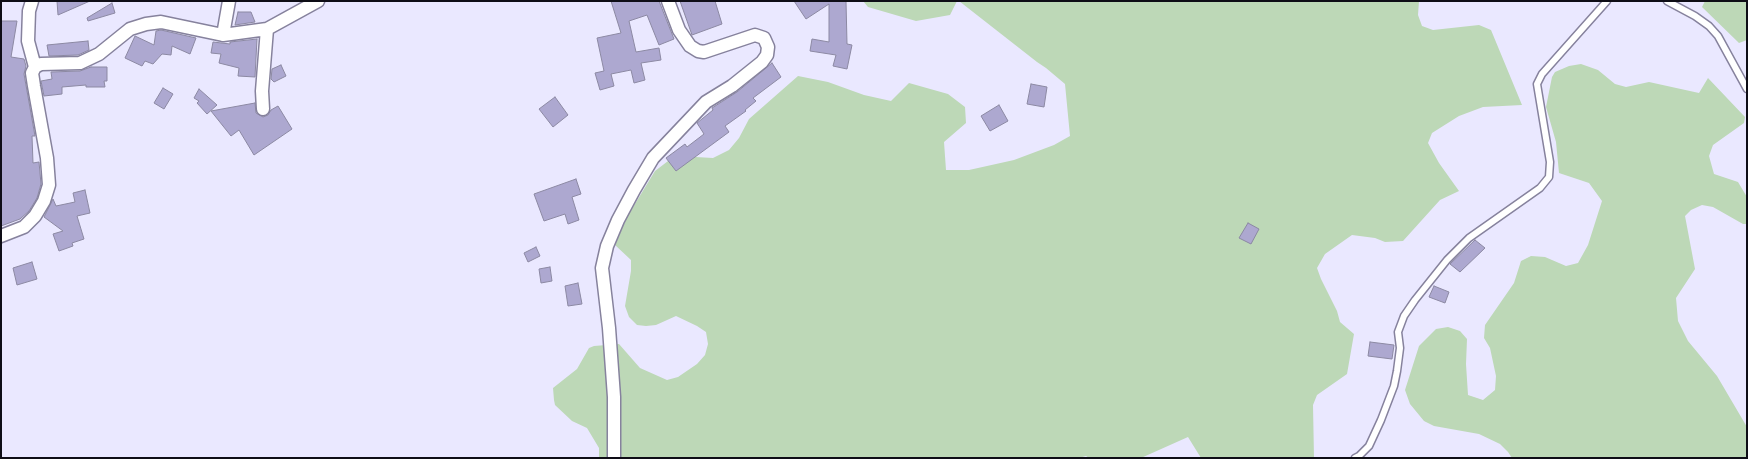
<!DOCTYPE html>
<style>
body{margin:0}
#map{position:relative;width:1748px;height:459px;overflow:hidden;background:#eae8ff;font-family:Literata,serif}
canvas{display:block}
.frame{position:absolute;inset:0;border:2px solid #0e0d16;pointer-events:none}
</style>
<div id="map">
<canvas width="1748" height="459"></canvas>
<div class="frame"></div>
</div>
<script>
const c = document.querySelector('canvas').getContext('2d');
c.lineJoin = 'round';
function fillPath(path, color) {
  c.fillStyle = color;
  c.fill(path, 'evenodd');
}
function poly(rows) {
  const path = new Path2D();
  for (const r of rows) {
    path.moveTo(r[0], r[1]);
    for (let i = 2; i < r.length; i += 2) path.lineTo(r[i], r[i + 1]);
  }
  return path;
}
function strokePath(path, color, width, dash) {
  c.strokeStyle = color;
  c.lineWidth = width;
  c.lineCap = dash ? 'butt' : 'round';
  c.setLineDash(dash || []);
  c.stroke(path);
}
fillPath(poly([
 [863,1,957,1,950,15,916,21,868,7],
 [959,1,1419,1,1418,15,1422,26,1433,30,1479,25,1491,30,1522,105,1483,107,1459,116,1432,133,1428,143,1439,163,1459,191,1440,200,1403,241,1385,242,1375,238,1352,235,1325,254,1317,268,1321,279,1337,311,1340,322,1354,334,1347,374,1317,395,1313,405,1314,458,1201,458,1188,437,1141,458,1089,458,1086,456,1079,458,599,458,599,448,587,428,572,421,555,405,554,400,553,388,577,369,589,348,594,346,619,344,640,368,667,380,678,377,697,364,705,355,708,344,706,332,697,326,676,316,656,325,646,326,637,325,629,317,625,306,631,271,631,260,615,245,627,217,655,171,672,158,678,156,713,158,729,150,739,138,749,119,798,76,828,82,864,95,891,101,909,83,948,94,965,107,966,123,944,142,946,170,969,170,1014,160,1054,145,1070,136,1065,84,1046,68,1037,62],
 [1705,1,1747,1,1747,40,1739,43,1702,7],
 [1581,64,1598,70,1615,84,1626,87,1649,82,1699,93,1708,78,1745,117,1744,123,1713,145,1709,156,1714,174,1738,182,1747,197,1747,224,1743,224,1713,207,1702,205,1691,210,1685,216,1695,269,1676,298,1678,321,1688,341,1717,376,1747,427,1747,458,1512,458,1508,452,1500,444,1479,434,1434,426,1424,421,1410,404,1405,390,1419,346,1436,329,1448,327,1460,331,1467,339,1466,364,1468,395,1483,400,1495,390,1496,376,1490,348,1484,338,1485,325,1514,283,1521,261,1531,256,1545,257,1566,266,1578,263,1588,245,1602,201,1589,183,1559,173,1556,142,1546,107,1552,77,1555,72,1569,66]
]), '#bdd8b7');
const building = poly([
 [57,1,90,1,58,15,57,1],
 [611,1,659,1,674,39,659,45,647,15,629,21,636,52,659,48,661,60,641,63,645,80,634,83,631,70,611,74,614,86,600,90,595,73,604,71,597,38,621,33,611,1],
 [680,1,715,1,722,24,692,35,680,1],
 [794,1,846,1,847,44,852,45,847,69,833,66,836,55,810,51,812,39,829,42,829,4,806,19,794,1],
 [112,3,115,13,88,21,87,18,112,3],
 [238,12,251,12,255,22,235,25,238,12],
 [1,21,17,21,11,57,24,59,26,66,24,74,35,136,32,136,33,163,39,162,41,184,37,198,29,211,20,219,1,226,1,21],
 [161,30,196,38,190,54,172,46,171,55,162,54,153,64,145,61,142,66,125,58,135,36,154,45,156,31,161,30],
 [257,39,255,77,238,76,239,68,219,63,221,54,211,53,213,42,230,44,230,42,257,39],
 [88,41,89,50,78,55,49,56,47,45,88,41],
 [772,63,781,77,753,98,756,101,745,110,746,111,725,126,729,132,676,171,666,158,685,144,687,147,704,134,697,123,713,110,712,108,737,92,772,63],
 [281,65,286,76,274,82,271,79,272,69,281,65],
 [91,67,107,67,107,81,104,81,105,87,86,87,86,85,62,87,62,94,44,96,41,81,52,79,51,72,80,71,91,67],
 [1031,84,1047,87,1044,107,1027,104,1031,84],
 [163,88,173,94,164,109,154,103,163,88],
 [199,89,217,105,207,114,197,103,199,101,194,98,199,89],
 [555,97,568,115,553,127,539,109,555,97],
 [255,103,256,113,263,117,268,115,271,110,278,106,292,129,254,155,239,130,231,136,211,111,255,103],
 [999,105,1008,121,990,131,981,116,999,105],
 [576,179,581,194,572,197,579,220,568,224,565,214,544,221,534,194,576,179],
 [85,190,90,213,77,216,84,239,72,243,73,246,59,251,53,234,63,231,44,217,53,199,56,206,75,202,73,193,85,190],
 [1248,223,1259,229,1251,244,1239,238,1248,223],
 [1475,240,1485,248,1460,272,1450,264,1475,240],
 [536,247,540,256,528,262,524,253,536,247],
 [32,262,37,279,17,285,13,268,32,262],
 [550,267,552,281,541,283,539,269,550,267],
 [578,283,582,304,568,306,565,286,578,283],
 [1434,286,1449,292,1445,303,1429,297,1434,286],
 [1370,342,1394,345,1392,359,1368,356,1370,342]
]);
fillPath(building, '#ada8d0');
strokePath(building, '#8c89a3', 1);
const service = poly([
 [1667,1,1695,16,1709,26,1718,36,1747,89],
 [1355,458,1359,456,1369,446,1381,420,1394,386,1397,371,1400,348,1398,332,1404,316,1415,300,1447,260,1469,238,1540,188,1549,177,1550,162,1537,84,1542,74,1607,1]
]);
const minor = poly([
 [32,1,29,11,28,41,35,67],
 [223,35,229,1],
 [263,109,262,91,267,29],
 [1,236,24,227,35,216,44,201,49,185,47,158,34,86,32,73,35,67,41,64,80,63,99,54,130,29,146,24,161,22,223,35,267,29,318,1],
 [614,458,614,397,609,328,602,268,607,246,618,220,634,190,653,158,706,102,732,86,762,62,767,55,768,47,764,38,755,35,704,52,698,51,690,46,679,30,668,1]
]);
strokePath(service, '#86829d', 9);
strokePath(minor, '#86829d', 15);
strokePath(service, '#fff', 6);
strokePath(minor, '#fff', 12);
</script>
